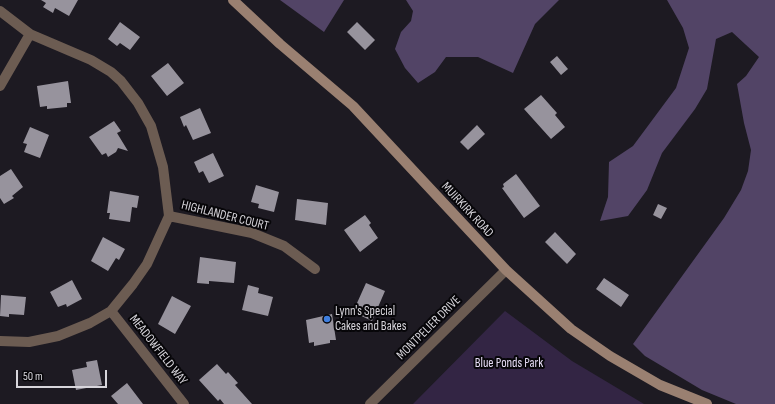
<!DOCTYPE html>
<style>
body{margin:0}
#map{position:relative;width:775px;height:404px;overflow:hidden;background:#1d1a22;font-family:"Sofia Sans Condensed",sans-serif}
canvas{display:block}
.scale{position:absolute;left:16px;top:370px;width:91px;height:18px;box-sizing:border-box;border:2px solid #d7d5db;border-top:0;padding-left:5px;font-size:12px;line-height:14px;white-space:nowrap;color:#d7d5db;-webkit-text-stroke:3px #070609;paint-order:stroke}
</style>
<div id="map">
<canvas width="775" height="404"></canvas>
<div class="scale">50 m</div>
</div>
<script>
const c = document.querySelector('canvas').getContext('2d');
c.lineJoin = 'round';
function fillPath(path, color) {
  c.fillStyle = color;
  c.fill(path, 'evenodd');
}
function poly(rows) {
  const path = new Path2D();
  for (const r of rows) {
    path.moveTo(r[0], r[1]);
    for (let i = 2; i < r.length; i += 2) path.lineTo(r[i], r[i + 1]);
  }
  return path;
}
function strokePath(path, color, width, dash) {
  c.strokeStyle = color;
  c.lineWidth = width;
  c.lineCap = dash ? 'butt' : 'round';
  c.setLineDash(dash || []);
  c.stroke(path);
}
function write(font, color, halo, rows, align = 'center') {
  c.font = font + ' "Sofia Sans Condensed",sans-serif';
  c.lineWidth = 4;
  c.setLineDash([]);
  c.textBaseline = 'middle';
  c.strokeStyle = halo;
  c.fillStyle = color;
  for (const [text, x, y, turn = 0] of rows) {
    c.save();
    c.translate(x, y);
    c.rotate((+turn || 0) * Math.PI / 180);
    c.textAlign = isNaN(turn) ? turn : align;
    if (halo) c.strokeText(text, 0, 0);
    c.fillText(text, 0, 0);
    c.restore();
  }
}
fillPath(poly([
 [505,311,572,361,644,404,413,404]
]), '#332544');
fillPath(poly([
 [280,0,344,0,324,32],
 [406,0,559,0,535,24,513,73,478,57,446,57,435,72,418,83,405,68,395,49,401,32,411,21,413,11],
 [667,0,775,0,775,404,736,404,702,390,645,356,633,344,724,218,741,190,748,171,751,150,744,123,737,84,746,76,759,57,732,32,716,39,707,89,695,109,662,153,647,190,628,216,600,221,608,197,609,162,633,146,676,88,689,48,683,28]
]), '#524466');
fillPath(poly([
 [41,0,78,0,69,16,55,8,53,13,43,7,46,3],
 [120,22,140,37,130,50,120,43,117,46,108,39],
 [357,22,375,40,365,50,347,32],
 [557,56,568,69,561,75,550,62],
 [168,63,184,83,167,96,151,76],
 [68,81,71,103,67,103,67,107,47,109,47,106,40,107,37,86],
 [541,95,557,113,555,115,565,127,551,139,524,109],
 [200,108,211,133,193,140,186,125,184,127,180,117],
 [114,121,121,131,117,133,128,151,118,148,116,152,108,157,106,153,102,155,89,137],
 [477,125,485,134,468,150,460,142],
 [30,127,49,135,40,158,24,152,27,144,23,143],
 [213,153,224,176,209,183,203,171,199,173,194,162],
 [11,169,23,187,12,196,14,198,4,204,0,198,0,176],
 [516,174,540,206,524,218,502,188,504,187,503,184],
 [256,185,279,192,274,212,258,208,259,204,251,202],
 [110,191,139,196,137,208,132,207,130,222,109,219,110,213,107,213],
 [297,199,328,203,326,225,295,220],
 [658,204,667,208,661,219,653,215],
 [365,215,371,223,369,225,378,238,360,252,344,230],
 [555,232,576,254,567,264,545,242],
 [103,237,125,249,119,260,116,258,108,271,91,261],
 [200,257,236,262,234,283,209,281,209,284,197,283],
 [604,278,629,295,621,307,596,289],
 [72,280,82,299,67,307,66,304,58,307,50,292],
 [366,283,385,291,372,321,353,312],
 [248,285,259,288,258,293,273,297,268,316,242,310],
 [1,295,26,297,24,315,9,314,9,317,0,316],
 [172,296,191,306,175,334,158,324],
 [332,314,336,340,330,340,330,343,314,346,314,342,309,343,306,320],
 [97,360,102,385,76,390,72,370,87,367,86,362],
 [217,364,226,374,228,372,238,383,235,385,252,404,224,404,220,399,218,401,199,380],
 [127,383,143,404,118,404,111,396]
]), '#97939d');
strokePath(poly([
 [0,11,30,34,91,60,111,72,121,81,138,103,151,126,163,167,169,216,147,264,133,284,111,311,90,323,58,336,29,342,0,341],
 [0,86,30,34],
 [169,216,252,233,284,246,315,269],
 [111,311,184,404],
 [370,404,506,270]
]), '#6c5c52', 10);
strokePath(poly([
 [233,0,280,44,353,106,506,270,571,329,610,356,660,385,707,404]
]), '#9a8071', 10);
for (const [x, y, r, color] of [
 [327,319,4,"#3f7fe0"]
]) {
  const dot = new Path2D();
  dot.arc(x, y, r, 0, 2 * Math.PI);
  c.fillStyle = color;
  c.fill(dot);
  strokePath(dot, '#070609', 1.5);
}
write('13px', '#d7d5db', '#070609', [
 ["MUIRKIRK ROAD",467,210,47],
 ["HIGHLANDER COURT",225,216,14],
 ["MONTPELIER DRIVE",429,328,-45],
 ["MEADOWFIELD WAY",158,350,52]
]);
write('13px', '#d7d5db', '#070609', [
 ["Lynn's Special",335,312],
 ["Cakes and Bakes",335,327]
], 'left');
write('13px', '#e7ddf6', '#070609', [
 ["Blue Ponds Park",509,364]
]);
</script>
